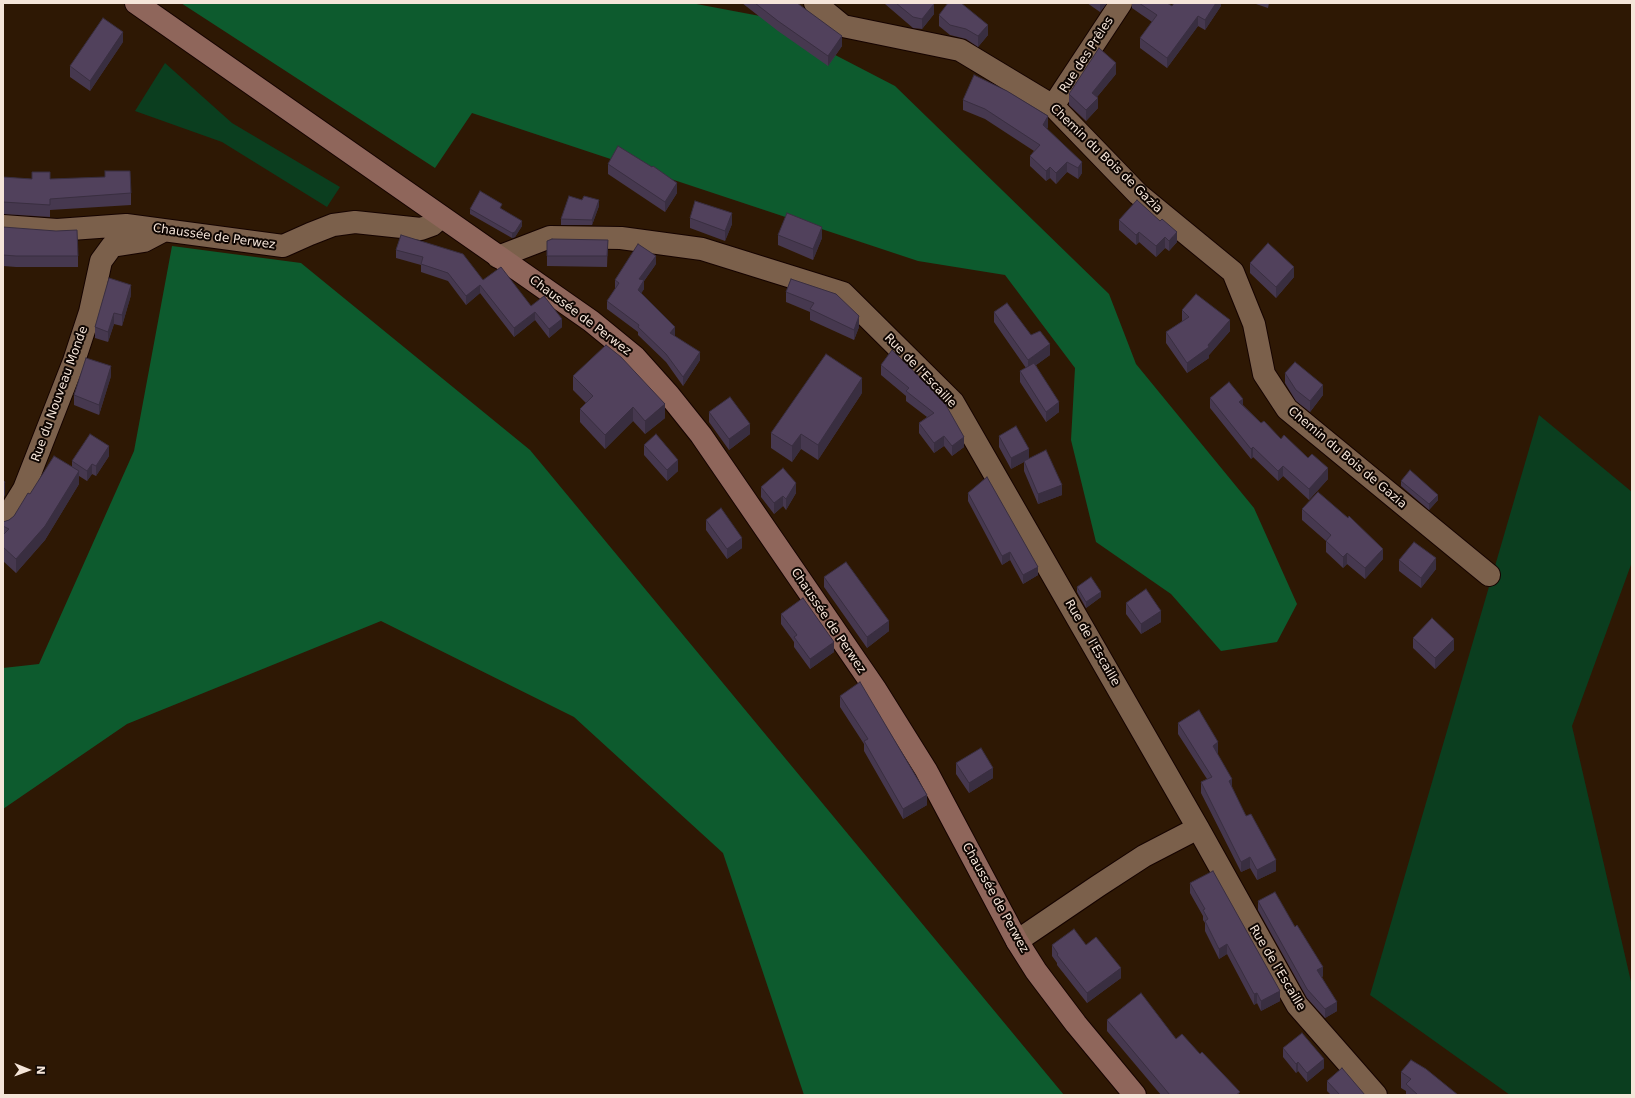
<!DOCTYPE html>
<meta charset="utf-8">
<style>
body{margin:0}
#map{position:relative;width:1635px;height:1098px;overflow:hidden;background:#2e1804;font-family:"DejaVu Sans",sans-serif}
canvas{display:block}
.frame{position:absolute;inset:0;border:4px solid #f5e5d9;pointer-events:none}
.north{position:absolute;left:8px;top:1050px;width:40px;height:40px;-webkit-text-stroke:3px #0f0602;paint-order:stroke;rotate:91deg;font-size:11px;font-weight:700;line-height:16px;text-align:center;color:#f5e5d9}
.north::after{content:'';display:block;margin:auto;width:14px;height:18px;background:#f5e5d9;clip-path:polygon(50% 0,100% 100%,50% 72%,0 100%)}
</style>
<div id="map">
<canvas width="1635" height="1098"></canvas>
<div class="frame"></div>
<div class="north">N</div>
</div>
<script>
const c = document.querySelector('canvas').getContext('2d');
c.lineJoin = 'round';
function fillPath(path, color) {
  c.fillStyle = color;
  c.fill(path, 'evenodd');
}
function poly(rows) {
  const path = new Path2D();
  for (const r of rows) {
    path.moveTo(r[0], r[1]);
    for (let i = 2; i < r.length; i += 2) path.lineTo(r[i], r[i + 1]);
  }
  return path;
}
function strokePath(path, color, width, dash) {
  c.strokeStyle = color;
  c.lineWidth = width;
  c.lineCap = dash ? 'butt' : 'round';
  c.setLineDash(dash || []);
  c.stroke(path);
}
function write(font, color, halo, rows, align = 'center') {
  c.font = font + ' "DejaVu Sans",sans-serif';
  c.lineWidth = 4;
  c.setLineDash([]);
  c.textBaseline = 'middle';
  c.strokeStyle = halo;
  c.fillStyle = color;
  for (const [text, x, y, turn = 0] of rows) {
    c.save();
    c.translate(x, y);
    c.rotate((+turn || 0) * Math.PI / 180);
    c.textAlign = isNaN(turn) ? turn : align;
    if (halo) c.strokeText(text, 0, 0);
    c.fillText(text, 0, 0);
    c.restore();
  }
}
fillPath(poly([
 [165,63,232,123,340,187,327,207,222,142,135,111],
 [1539,415,1632,492,1632,562,1572,726,1632,986,1632,1095,1510,1095,1370,995]
]), '#0b3e1f');
fillPath(poly([
 [181,3,691,3,760,16,895,86,1109,294,1136,364,1254,508,1297,604,1277,642,1221,651,1171,594,1096,542,1071,440,1075,368,1005,275,918,261,472,113,435,168],
 [172,246,301,263,530,450,1064,1095,804,1095,723,853,574,717,381,621,127,724,3,809,3,668,39,664,134,451]
]), '#0d5b2e');
const minor = poly([
 [815,3,843,26,960,50,1053,106,1138,194,1233,272,1254,324,1264,374,1287,409,1489,575],
 [1053,106,1121,3],
 [3,226,57,230,126,225,283,246,310,234,333,225,355,222,421,229,432,225,441,217],
 [498,257,550,237,621,238,702,249,843,293,953,402,1198,828,1297,1005,1376,1095],
 [3,523,24,489,74,361,90,312,101,261,112,246,144,241,163,231],
 [1017,941,1098,886,1144,856,1198,828]
]);
const secondary = poly([
 [136,3,591,321,635,357,669,395,701,435,876,690,926,770,1017,941,1036,971,1076,1024,1135,1095]
]);
strokePath(minor, '#150300', 24);
strokePath(secondary, '#150300', 24);
strokePath(minor, '#7b604b', 22);
strokePath(secondary, '#8f665b', 22);
fillPath(poly([
 [742,3,797,3,842,46,828,66,778,31],
 [885,3,933,3,934,14,922,29,913,28,885,4],
 [1087,3,1107,3,1100,12],
 [1132,3,1167,3,1172,6,1221,3,1221,6,1205,30,1198,26,1167,68,1140,48,1140,38,1152,22,1132,8],
 [1253,3,1269,3,1268,8],
 [939,15,988,35,978,47,966,39,950,35,939,26],
 [123,42,90,91,70,77,70,66],
 [1116,74,1097,97,1098,108,1086,121,1069,105,1069,94],
 [963,100,1048,127,1047,129,1082,173,1078,179,1067,172,1056,184,1050,178,1046,181,1030,166,1030,156,1034,151,985,119,963,110],
 [608,164,677,193,665,212,608,174],
 [3,177,32,179,50,179,131,193,131,205,50,210,50,217,3,214],
 [599,206,592,225,561,225,561,219],
 [470,209,502,209,522,226,515,237,512,238,470,214],
 [690,218,732,224,725,241,690,228],
 [1119,220,1177,242,1169,251,1165,248,1156,257,1139,242,1136,245,1119,230],
 [3,227,78,256,78,267,16,267,3,266],
 [401,235,531,306,562,327,549,338,535,320,514,337,480,293,466,305,448,281,421,272,421,265,396,258,396,250],
 [778,235,822,238,813,260,778,245],
 [608,240,607,267,547,266,547,241],
 [1250,263,1294,277,1276,298,1250,273],
 [656,264,644,281,644,289,641,293,675,335,675,336,700,360,683,386,666,362,638,335,638,332,607,309,607,301,615,289,615,280],
 [791,279,859,327,854,340,810,320,810,312,786,302,786,292],
 [131,295,122,326,114,324,108,342,95,338,95,327],
 [1182,310,1230,331,1209,355,1209,358,1187,373,1166,343,1166,332,1183,321,1182,321],
 [994,312,1031,335,1050,355,1036,365,1059,412,1046,422,1020,382,1020,371,1026,368,994,322],
 [892,350,964,447,952,456,944,446,934,453,919,433,919,423,927,417,906,401,906,396,881,375,881,365],
 [1285,373,1323,395,1310,412,1296,401,1285,383],
 [111,376,99,415,74,405,74,395],
 [573,376,665,418,645,434,633,421,605,449,580,422,580,409,586,403,573,390],
 [862,393,818,460,801,449,792,462,771,448,771,433],
 [1210,398,1243,405,1261,423,1328,479,1309,500,1283,476,1278,481,1253,457,1251,459,1210,408],
 [709,412,750,434,729,450,709,422],
 [999,436,1029,458,1062,495,1038,504,1024,471,1024,462,1011,469,999,447],
 [644,445,678,471,667,481,644,455],
 [109,456,96,476,92,474,87,481,79,476,79,484,45,540,16,573,3,561,3,522,9,520,14,516,30,494,72,466,72,461],
 [1401,481,1438,500,1429,510,1401,486],
 [761,487,796,493,786,510,783,506,774,514,761,497],
 [968,493,1038,575,1023,584,1010,560,1002,565,968,501],
 [1302,509,1383,559,1365,579,1347,564,1343,568,1326,552,1326,541,1302,520],
 [706,520,742,548,727,559,706,530],
 [1399,560,1436,569,1421,588,1399,571],
 [824,577,889,631,867,648,824,587],
 [1077,587,1101,597,1086,608,1077,592],
 [1126,603,1161,622,1141,634,1126,614],
 [781,614,834,652,810,669,794,647,794,642,781,624],
 [1413,638,1454,650,1435,669,1413,648],
 [840,696,927,805,903,819,864,751,864,744,840,707],
 [1178,723,1218,753,1217,753,1232,789,1246,816,1276,871,1257,880,1250,868,1241,872,1201,793,1201,782,1207,779,1178,734],
 [956,763,993,778,969,793,956,774],
 [1190,883,1280,1001,1261,1011,1257,1003,1254,1005,1227,954,1219,959,1205,931,1205,923,1203,920,1203,916,1190,893],
 [1258,901,1323,976,1322,977,1337,1011,1325,1018,1307,998,1258,910],
 [1052,945,1121,978,1087,1003,1057,965,1057,963,1052,956],
 [1107,1020,1176,1039,1200,1054,1240,1095,1161,1095,1107,1031],
 [1283,1048,1324,1068,1307,1082,1298,1071,1296,1073,1283,1057],
 [1401,1072,1458,1095,1406,1095,1406,1091,1401,1088],
 [1327,1081,1365,1095,1331,1095,1327,1091]
]), '#46384f');
fillPath(poly([
 [1100,3,1107,3,1100,12],
 [1216,3,1221,3,1221,6,1205,30,1205,20],
 [934,4,934,14,922,29,922,19],
 [1198,16,1198,26,1167,68,1167,58],
 [988,25,988,35,978,47,978,36],
 [123,32,123,42,90,91,90,81],
 [842,36,842,46,828,66,828,56],
 [1116,63,1116,74,1092,103,1092,93],
 [1098,98,1098,108,1086,121,1086,110],
 [1048,116,1048,127,1043,135,1043,125],
 [1067,162,1067,172,1056,184,1056,173],
 [1082,162,1082,173,1078,179,1078,168],
 [1050,167,1050,178,1046,181,1046,171],
 [677,183,677,193,665,212,665,202],
 [599,200,599,206,592,225,592,220],
 [3,202,4,202,4,214,3,214],
 [732,213,732,224,725,241,725,231],
 [522,221,522,226,515,237,512,238,512,233],
 [822,227,822,238,813,260,813,249],
 [1139,232,1139,242,1136,245,1136,235],
 [1177,232,1177,242,1169,251,1169,241],
 [1165,237,1165,248,1156,257,1156,246],
 [656,256,656,264,644,281,644,289,638,298,638,290,639,279],
 [1294,267,1294,277,1276,298,1276,287],
 [131,285,131,295,122,326,122,315],
 [480,285,480,293,466,305,466,296],
 [535,312,535,320,514,337,514,328],
 [114,313,114,324,108,342,108,332],
 [859,316,859,327,854,340,854,330],
 [562,319,562,327,549,338,549,329],
 [1230,320,1230,331,1209,355,1209,358,1187,373,1187,363,1208,345],
 [675,327,675,335,670,341,670,333],
 [1050,344,1050,355,1028,371,1028,360],
 [700,352,700,360,683,386,683,377],
 [111,366,111,376,99,415,99,405],
 [862,378,862,393,818,460,818,445],
 [1323,385,1323,395,1310,412,1310,401],
 [1243,399,1243,409,1239,402],
 [1059,402,1059,412,1046,422,1046,412],
 [665,404,665,418,645,434,645,421],
 [633,407,633,421,605,449,605,435],
 [750,424,750,434,729,450,729,439],
 [801,434,801,449,792,462,792,446],
 [944,436,944,446,934,453,934,443],
 [964,437,964,447,952,456,952,446],
 [109,446,109,456,96,476,96,466],
 [1253,447,1253,457,1251,459,1251,449],
 [1029,449,1029,459,1011,469,1011,458],
 [678,460,678,471,667,481,667,470],
 [92,464,92,474,87,481,87,471],
 [1283,466,1283,476,1278,481,1278,471],
 [1328,468,1328,479,1309,500,1309,489],
 [79,471,79,484,45,540,16,573,16,559],
 [5,482,5,495,3,499,3,486],
 [796,483,796,493,786,510,786,499],
 [1062,485,1062,495,1038,504,1038,494],
 [1438,495,1438,500,1429,510,1429,504],
 [783,496,783,506,774,514,774,503],
 [742,538,742,548,727,559,727,549],
 [1383,549,1383,559,1365,579,1365,568],
 [1010,552,1010,560,1002,565,1002,556],
 [1347,553,1347,564,1343,568,1343,557],
 [1436,558,1436,569,1421,588,1421,578],
 [1038,567,1038,575,1023,584,1023,575],
 [1101,592,1101,597,1086,608,1086,602],
 [1161,611,1161,622,1141,634,1141,624],
 [889,621,889,631,867,648,867,637],
 [1454,639,1454,650,1435,669,1435,658],
 [834,642,834,652,810,669,810,659],
 [1218,742,1218,753,1213,756,1213,746],
 [993,768,993,778,969,793,969,783],
 [1232,779,1232,789,1229,781],
 [927,795,927,805,903,819,903,809],
 [1250,857,1250,868,1241,872,1241,862],
 [1276,860,1276,871,1257,880,1257,870],
 [1227,944,1227,954,1219,959,1219,949],
 [1323,967,1323,976,1317,979,1317,970],
 [1121,968,1121,978,1087,1003,1087,993],
 [1280,991,1280,1001,1261,1011,1261,1001],
 [1257,993,1257,1003,1254,1005,1254,994],
 [1337,1002,1337,1011,1325,1018,1325,1009],
 [1324,1059,1324,1068,1307,1082,1307,1073],
 [1298,1062,1298,1071,1296,1073,1296,1064]
]), '#392e40');
const building = poly([
 [755,3,797,3,842,36,828,56,778,21,755,3],
 [896,3,933,3,934,4,922,19,913,17,896,3],
 [948,3,961,3,988,25,978,36,966,29,950,25,939,15,948,3],
 [1139,3,1167,3,1172,6,1174,3,1216,3,1205,20,1198,16,1167,58,1140,38,1157,15,1139,3],
 [103,18,123,32,90,81,70,66,103,18],
 [1099,48,1116,63,1092,93,1098,98,1086,110,1069,94,1099,48],
 [974,75,1007,91,1048,116,1043,125,1082,162,1078,168,1067,162,1056,173,1050,167,1046,171,1030,156,1040,145,985,109,963,100,974,75],
 [618,146,652,167,653,166,677,183,665,202,608,164,618,146],
 [105,171,130,171,131,193,50,199,50,205,3,202,3,177,32,179,32,172,50,172,50,179,105,177,105,171],
 [480,191,502,204,500,208,522,221,515,232,512,233,470,209,480,191],
 [569,196,582,200,584,196,599,200,592,220,561,219,569,196],
 [1137,200,1160,221,1162,219,1177,232,1169,241,1165,237,1156,246,1139,232,1136,235,1119,220,1137,200],
 [695,201,732,213,725,231,690,218,695,201],
 [787,213,822,227,813,249,778,235,787,213],
 [3,227,56,231,77,230,78,256,16,256,3,255,3,227],
 [401,235,463,254,483,280,501,267,531,306,544,296,562,319,549,329,535,312,514,328,480,285,466,296,448,273,421,264,423,257,396,250,401,235],
 [552,239,608,240,607,256,547,256,547,241,552,239],
 [1268,243,1294,267,1276,287,1250,263,1268,243],
 [638,244,656,256,639,279,644,280,638,290,675,327,670,333,700,352,683,377,666,354,638,327,639,325,607,301,619,283,615,280,638,244],
 [109,278,131,285,122,315,114,313,108,332,95,327,109,278],
 [791,279,836,294,859,316,854,330,810,309,814,303,786,292,791,279],
 [1196,294,1230,320,1208,345,1209,347,1187,363,1166,332,1189,317,1182,310,1196,294],
 [1007,303,1031,335,1040,331,1050,344,1028,360,994,312,1007,303],
 [606,345,621,357,665,404,645,421,633,407,605,435,580,409,593,396,573,376,606,345],
 [892,350,943,400,964,437,952,446,944,436,934,443,919,423,934,413,906,391,909,388,881,365,892,350],
 [826,354,862,378,818,445,801,434,792,446,771,433,826,354],
 [86,358,111,366,99,405,74,395,86,358],
 [1295,362,1323,385,1310,401,1296,390,1285,373,1295,362],
 [1034,363,1059,402,1046,412,1020,371,1034,363],
 [1229,382,1243,399,1239,402,1261,423,1264,421,1281,439,1284,435,1308,458,1312,454,1328,468,1309,489,1283,466,1278,471,1253,447,1251,449,1210,398,1229,382],
 [730,397,750,424,729,439,709,412,730,397],
 [1016,426,1029,449,1011,458,999,436,1016,426],
 [90,434,109,446,96,466,92,464,87,471,72,461,90,434],
 [656,434,678,460,667,470,644,445,656,434],
 [1046,450,1062,485,1038,494,1024,461,1046,450],
 [54,456,79,471,45,526,16,559,3,547,3,535,9,529,3,526,3,522,9,520,14,516,28,493,30,494,54,456],
 [783,468,796,483,786,499,783,496,774,503,761,487,783,468],
 [1410,470,1438,495,1429,504,1401,481,1410,470],
 [987,477,1038,567,1023,575,1010,552,1002,556,968,493,987,477],
 [3,480,5,482,3,486,3,480],
 [1318,492,1348,518,1349,516,1383,549,1365,568,1347,553,1343,557,1326,541,1331,535,1302,509,1318,492],
 [721,508,742,538,727,549,706,520,721,508],
 [1414,542,1436,558,1421,578,1399,560,1414,542],
 [846,562,889,621,867,637,824,577,846,562],
 [1091,577,1101,592,1086,602,1077,587,1091,577],
 [1146,589,1161,611,1141,624,1126,603,1146,589],
 [803,598,834,642,810,659,794,637,797,635,781,614,803,598],
 [1432,618,1454,639,1435,658,1413,638,1432,618],
 [860,682,927,795,903,809,864,741,868,739,840,696,860,682],
 [1199,710,1218,742,1213,746,1232,779,1229,781,1246,816,1251,814,1276,860,1257,870,1250,857,1241,862,1201,782,1212,777,1178,723,1199,710],
 [981,748,993,768,969,783,956,763,981,748],
 [1213,871,1280,991,1261,1001,1257,993,1254,994,1227,944,1219,949,1205,921,1208,919,1203,910,1205,909,1190,883,1213,871],
 [1275,892,1295,927,1297,925,1323,967,1317,970,1337,1002,1325,1009,1307,989,1258,901,1275,892],
 [1074,929,1086,945,1096,937,1121,968,1087,993,1057,955,1058,954,1052,945,1074,929],
 [1141,993,1176,1039,1182,1034,1200,1054,1202,1052,1240,1092,1236,1095,1170,1095,1107,1020,1141,993],
 [1302,1033,1324,1059,1307,1073,1298,1062,1296,1064,1283,1048,1302,1033],
 [1411,1060,1426,1069,1458,1095,1418,1095,1406,1084,1411,1079,1401,1072,1411,1060],
 [1342,1068,1365,1095,1340,1095,1327,1081,1342,1068]
]);
fillPath(building, '#51415c');
strokePath(building, '#392e40', 1);
write('12px', '#f5e5d9', '#0f0602', [
 ["Rue des Prêles",1087,55,-57],
 ["Chemin du Bois de Gazia",1106,159,44],
 ["Chaussée de Perwez",214,237,8],
 ["Chaussée de Perwez",580,316,37],
 ["Rue de l'Escaille",920,371,46],
 ["Rue du Nouveau Monde",60,394,-70],
 ["Chemin du Bois de Gazia",1347,458,40],
 ["Chaussée de Perwez",828,621,56],
 ["Rue de l'Escaille",1092,643,60],
 ["Chaussée de Perwez",995,898,61],
 ["Rue de l'Escaille",1277,968,59]
]);
</script>
